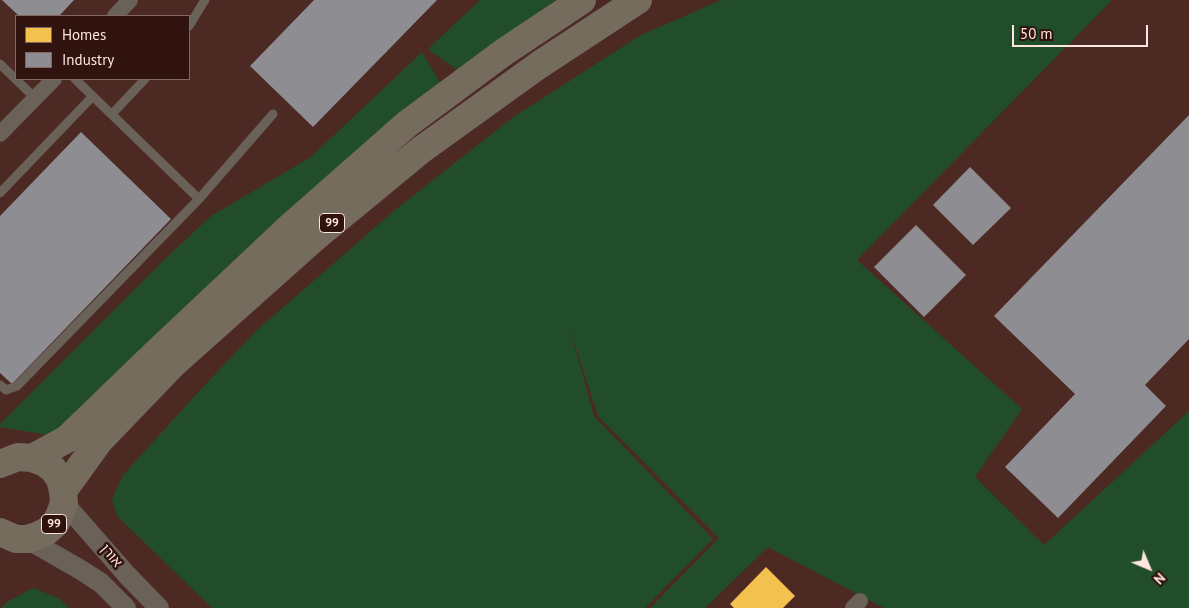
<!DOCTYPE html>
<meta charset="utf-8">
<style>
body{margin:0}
#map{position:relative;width:1189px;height:608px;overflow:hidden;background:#4d2924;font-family:"PT Sans",sans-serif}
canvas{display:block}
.legend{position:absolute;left:15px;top:15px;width:175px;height:65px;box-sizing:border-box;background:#30130e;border:1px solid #836762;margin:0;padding:6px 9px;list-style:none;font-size:15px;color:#ffe5e0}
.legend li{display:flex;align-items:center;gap:10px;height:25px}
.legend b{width:25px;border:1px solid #836762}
.north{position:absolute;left:1124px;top:543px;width:50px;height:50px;-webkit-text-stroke:4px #30130e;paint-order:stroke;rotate:135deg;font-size:14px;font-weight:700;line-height:20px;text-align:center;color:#ffe5e0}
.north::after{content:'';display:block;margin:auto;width:18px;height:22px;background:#ffe5e0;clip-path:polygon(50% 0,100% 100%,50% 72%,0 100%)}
.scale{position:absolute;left:1012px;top:25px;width:136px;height:22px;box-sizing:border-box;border:2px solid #ffe5e0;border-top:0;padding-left:6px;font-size:15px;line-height:18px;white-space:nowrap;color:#ffe5e0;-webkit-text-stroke:4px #30130e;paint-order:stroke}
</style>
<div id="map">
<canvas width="1189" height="608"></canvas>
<ul class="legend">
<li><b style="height:14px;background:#f2c14e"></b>Homes</li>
<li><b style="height:14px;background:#8d8d92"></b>Industry</li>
</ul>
<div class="north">N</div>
<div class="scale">50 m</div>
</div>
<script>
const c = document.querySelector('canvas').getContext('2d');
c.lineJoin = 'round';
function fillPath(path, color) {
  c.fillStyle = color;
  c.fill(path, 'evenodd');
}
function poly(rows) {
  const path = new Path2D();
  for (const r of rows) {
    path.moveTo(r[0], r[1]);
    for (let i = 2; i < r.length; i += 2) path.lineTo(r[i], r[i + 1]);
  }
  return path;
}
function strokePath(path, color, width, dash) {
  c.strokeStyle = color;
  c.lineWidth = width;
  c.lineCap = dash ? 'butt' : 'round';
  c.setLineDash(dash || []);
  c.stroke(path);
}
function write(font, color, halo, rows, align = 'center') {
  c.font = font + ' "PT Sans","Noto Sans Hebrew",sans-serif';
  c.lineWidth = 5;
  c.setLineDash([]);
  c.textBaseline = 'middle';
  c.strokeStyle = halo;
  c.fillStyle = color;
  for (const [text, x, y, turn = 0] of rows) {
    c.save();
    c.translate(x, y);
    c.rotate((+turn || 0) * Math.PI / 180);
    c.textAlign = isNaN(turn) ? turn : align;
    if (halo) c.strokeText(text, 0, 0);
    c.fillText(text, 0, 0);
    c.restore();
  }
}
fillPath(poly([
 [480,0,556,0,457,70,428,49],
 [721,0,1112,0,857,260,1022,409,975,477,1044,545,1189,411,1189,608,884,608,768,547,705,608,650,608,719,538,598,416,569,326,594,416,713,539,645,608,212,608,117,516,112,499,123,475,202,388,256,331,395,210,512,118,639,36],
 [422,52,441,84,318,192,237,257,82,410,54,436,0,427,0,424,165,259,211,216,311,157],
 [33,588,59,598,69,608,1,608,7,602]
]), '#214d2b');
fillPath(poly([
 [766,567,795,596,783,608,734,608,730,604]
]), '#f2c14e');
fillPath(poly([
 [2,0,74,0,59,16,19,16],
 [314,0,437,0,313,127,250,66],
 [1189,115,1189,339,1145,385,1166,406,1058,518,1005,467,1075,394,994,316],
 [81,132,171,219,12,384,0,373,0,216],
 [970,167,1011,208,973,245,933,205],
 [916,225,966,275,924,317,874,267]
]), '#8d8d92');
strokePath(poly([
 [189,26,205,0],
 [0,64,35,98],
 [75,79,199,199],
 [112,114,145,79],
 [0,193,93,96],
 [0,385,6,390,17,386,199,199,273,114]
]), '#6a6158', 9);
strokePath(poly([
 [115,16,130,0],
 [0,134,54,79],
 [853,608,860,601]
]), '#6a6158', 16);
strokePath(poly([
 [64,503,127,575,159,608],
 [27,539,81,570,101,583,126,608]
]), '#6a6158', 20);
strokePath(poly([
 [32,458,67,439,155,354,290,227,407,124,504,52,582,0],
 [0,464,18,457,32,458,43,462,53,469,60,479,63,491,64,503,60,514,55,524,47,531,37,536,27,539,16,539,0,532],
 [63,491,99,441,173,364,313,239,421,150,539,65,638,0]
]), '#766c5e', 28);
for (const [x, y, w] of [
 [332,223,25],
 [54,524,25]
]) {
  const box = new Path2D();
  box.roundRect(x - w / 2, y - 9.5, w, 19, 4);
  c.fillStyle = '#30130e';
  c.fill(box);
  strokePath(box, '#ffe5e0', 1);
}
write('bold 12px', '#ffe5e0', null, [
 ["99",332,223],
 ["99",54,524]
]);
write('14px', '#ffe5e0', '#30130e', [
 ["אורן",111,556,50]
]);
</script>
